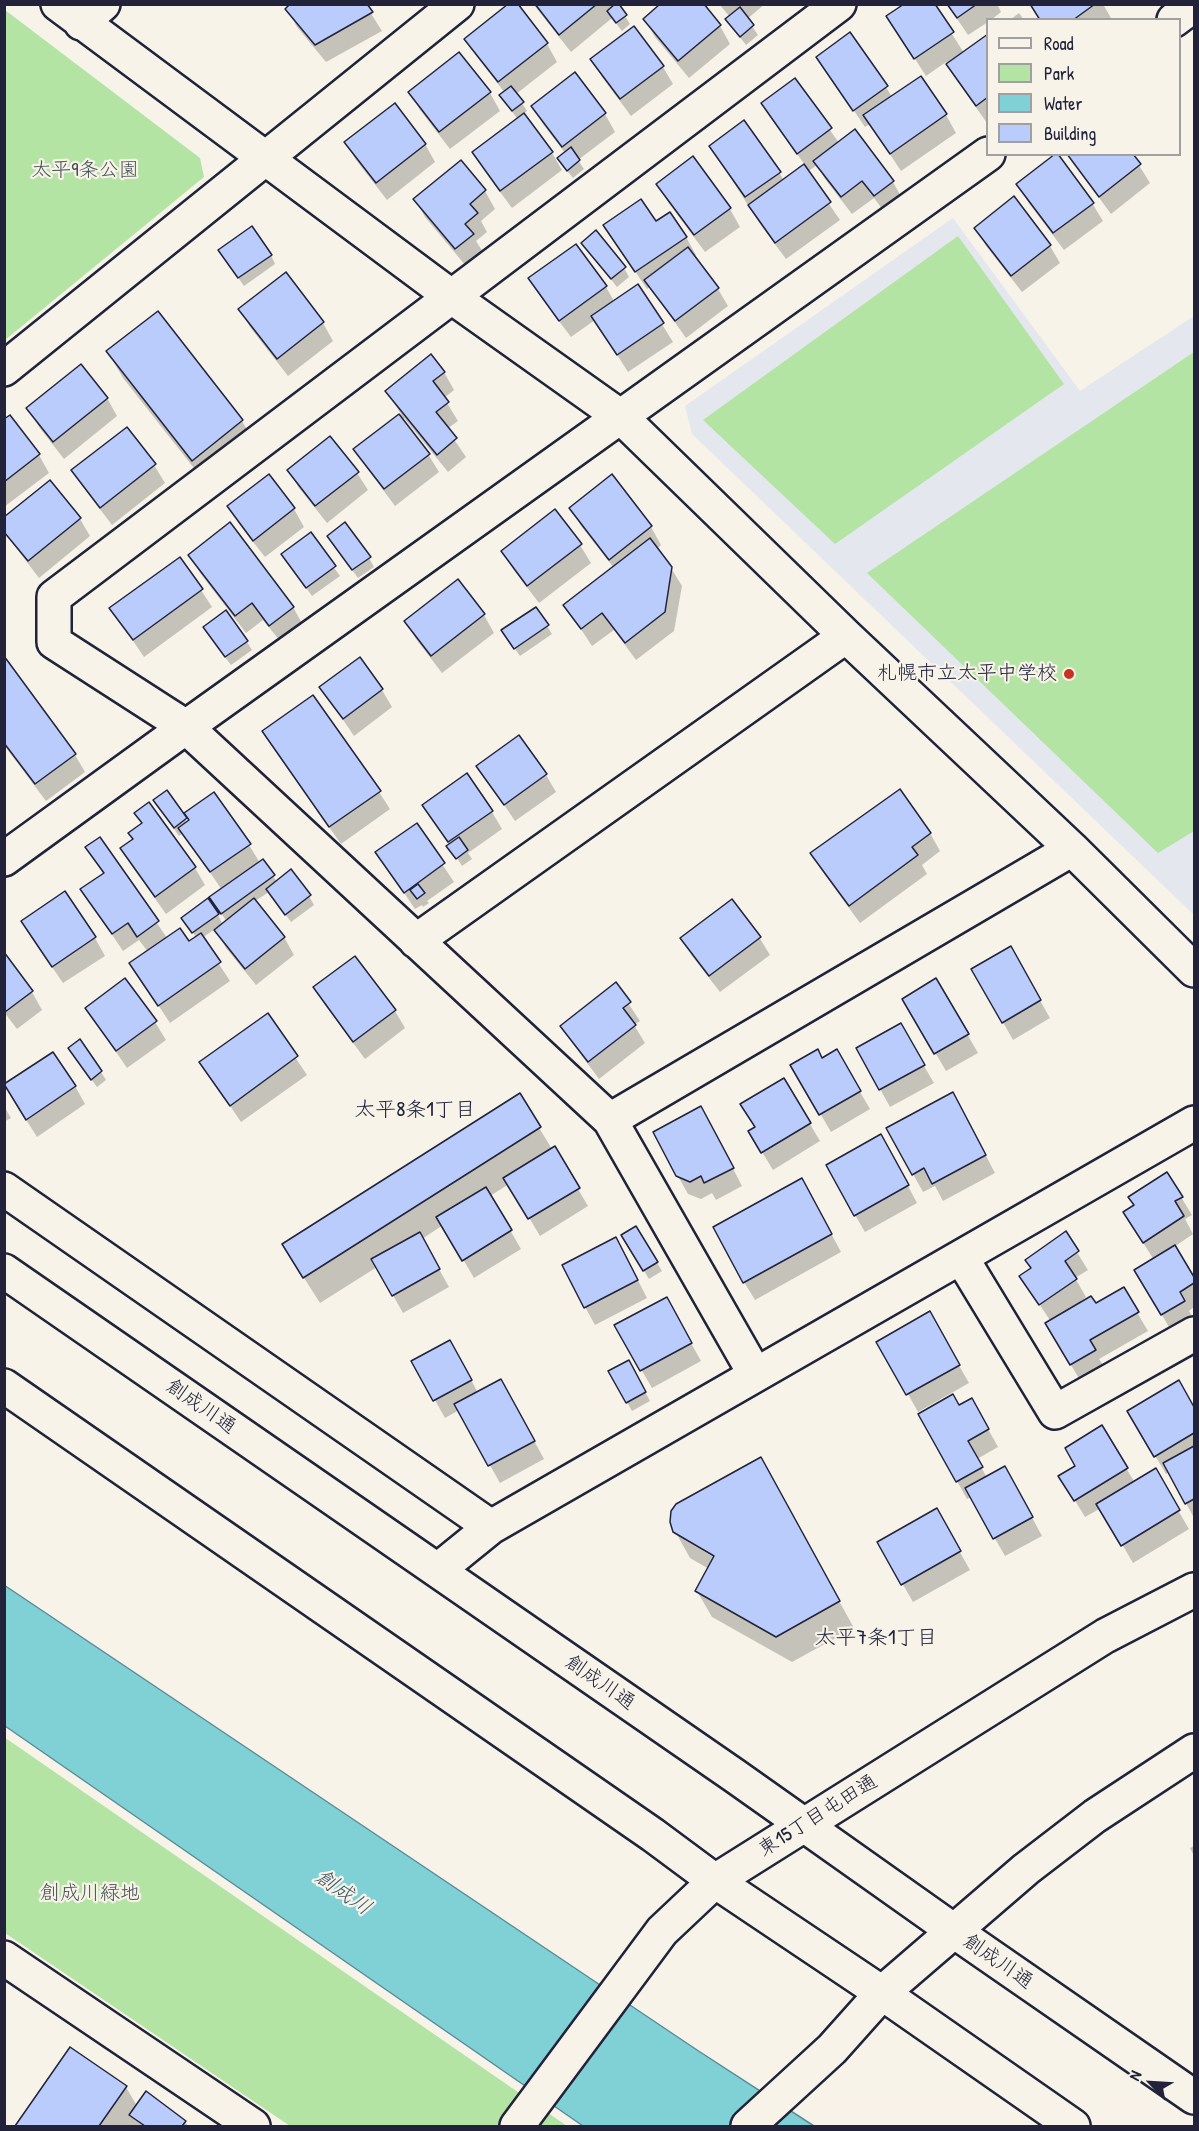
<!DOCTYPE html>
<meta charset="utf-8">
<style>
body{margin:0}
#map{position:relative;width:1199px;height:2131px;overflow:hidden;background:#f7f3e8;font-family:"Patrick Hand",sans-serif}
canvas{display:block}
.frame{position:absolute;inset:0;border:6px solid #22223b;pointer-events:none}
.legend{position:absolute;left:986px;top:18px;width:195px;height:138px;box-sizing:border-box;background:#f7f3e8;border:2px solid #a29fa3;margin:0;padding:8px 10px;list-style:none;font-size:18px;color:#22223b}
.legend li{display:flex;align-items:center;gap:12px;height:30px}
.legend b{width:30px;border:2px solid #a29fa3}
.north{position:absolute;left:1121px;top:2053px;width:60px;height:60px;-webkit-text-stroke:4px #f7f3e8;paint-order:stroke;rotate:295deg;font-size:16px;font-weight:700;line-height:24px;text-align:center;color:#22223b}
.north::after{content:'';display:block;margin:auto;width:21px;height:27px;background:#22223b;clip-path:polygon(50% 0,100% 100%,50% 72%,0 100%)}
</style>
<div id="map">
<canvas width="1199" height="2131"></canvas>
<div class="frame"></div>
<ul class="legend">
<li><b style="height:8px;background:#f7f3e8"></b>Road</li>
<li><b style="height:16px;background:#b3e4a4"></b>Park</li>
<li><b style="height:16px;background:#80d1d6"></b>Water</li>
<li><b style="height:16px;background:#b9ccfc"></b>Building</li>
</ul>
<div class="north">N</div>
</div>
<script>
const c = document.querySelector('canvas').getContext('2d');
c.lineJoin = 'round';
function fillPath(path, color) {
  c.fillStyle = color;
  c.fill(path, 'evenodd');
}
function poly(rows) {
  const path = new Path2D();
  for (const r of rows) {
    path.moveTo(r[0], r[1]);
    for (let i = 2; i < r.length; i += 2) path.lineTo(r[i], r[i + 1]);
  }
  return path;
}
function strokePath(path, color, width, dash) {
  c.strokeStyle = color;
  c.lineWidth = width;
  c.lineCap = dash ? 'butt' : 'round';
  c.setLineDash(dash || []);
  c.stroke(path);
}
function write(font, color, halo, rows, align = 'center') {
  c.font = font + ' "Patrick Hand","Klee One",sans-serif';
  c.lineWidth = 4.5;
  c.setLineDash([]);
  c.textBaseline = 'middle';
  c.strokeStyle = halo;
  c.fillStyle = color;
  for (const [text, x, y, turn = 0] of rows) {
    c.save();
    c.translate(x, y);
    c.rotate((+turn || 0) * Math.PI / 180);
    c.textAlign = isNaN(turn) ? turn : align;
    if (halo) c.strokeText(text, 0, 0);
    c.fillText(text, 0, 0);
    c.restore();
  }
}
fillPath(poly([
 [953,218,1080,391,1194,316,1194,915,692,434,685,406]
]), '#e4e7ee');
fillPath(poly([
 [5,10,200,158,204,177,5,340],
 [958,236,1064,384,835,544,703,420],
 [1194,352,1194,831,1158,853,867,573],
 [4,1737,567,2126,290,2126,5,1933]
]), '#b3e4a4');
const water = poly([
 [4,1585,697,2050,814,2126,583,2126,5,1726,4,1585]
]);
fillPath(water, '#80d1d6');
strokePath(water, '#5a8b98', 1.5);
fillPath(poly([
 [365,4,382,31,326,62,297,27,287,9],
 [533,4,611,4,613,8,625,16,630,24,622,31,612,18,571,52],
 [719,4,765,4,747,19,758,35,746,45,732,27,730,17],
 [933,4,964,53,988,36,987,123,958,82,946,62,926,76,888,17],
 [947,4,997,4,1001,12,991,20,988,20,988,22,968,35],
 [1031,4,1103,4,1111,18,1040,20],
 [1019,13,1024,20,1010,20],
 [645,19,720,26,730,44,689,78,655,37],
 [466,40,547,44,557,62,516,94,527,111,523,114,552,153,562,170,512,208,484,170,474,152,518,120,501,96,505,93,477,57],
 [818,57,886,87,892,97,946,115,956,133,901,171,870,124,865,127],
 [592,60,663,67,673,84,631,116,602,77],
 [795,80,839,143,855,131,893,182,903,200,885,213,874,198,852,214,825,179,817,165,807,172,840,220,786,259,760,224,711,147,779,172,784,181,805,165,773,121,763,104],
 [410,92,490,93,500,111,450,149,420,110],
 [533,107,605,114,615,132,578,160,584,169,573,178,564,167,565,153,543,124],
 [346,142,425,144,435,162,387,200,356,160],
 [1067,154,1132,154,1150,183,1111,214],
 [693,158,730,209,740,227,705,252,668,202,658,184],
 [461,162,485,191,495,209,481,221,487,232,476,241,483,252,466,266,425,217,415,199],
 [1018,184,1092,203,1103,221,1064,250,1028,202],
 [976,228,1050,246,1060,263,1022,292,986,246],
 [686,237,696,255,694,257,718,289,728,306,686,338,650,287,647,289,616,243],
 [582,243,624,268,629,277,617,287],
 [271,255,275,264,244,286,225,259],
 [285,274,323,323,333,341,288,376,250,327,240,309],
 [530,279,606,287,614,301,638,286,673,342,628,372,595,320,571,337,540,296],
 [158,313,242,421,257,447,208,486,123,378,108,352],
 [444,372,454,390,444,398,458,421,447,429,466,457,448,472,404,418,402,420,428,454,439,472,395,506,366,467,355,449,401,414,387,392],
 [107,398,117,416,64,459,39,427,28,409],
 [9,417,39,455,49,473,4,507,4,421],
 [154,465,165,483,112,525,84,488,73,471],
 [289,471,357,473,368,490,327,523,299,488],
 [269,476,294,509,304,527,265,557,239,524,229,506],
 [612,476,651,527,661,545,657,549,671,568,682,586,674,631,636,660,614,630,592,646,565,605,614,568,581,526,571,508],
 [80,519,90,536,39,578,4,532],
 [310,534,340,576,312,596,288,563],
 [334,545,369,558,374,567,358,578],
 [580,545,591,563,539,603,513,569,503,551],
 [190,555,293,607,303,625,281,642,263,620,246,633,200,573],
 [201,590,212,607,144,657,111,608],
 [484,615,494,633,442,673,416,639,406,622],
 [547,626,552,634,520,656,508,639],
 [209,636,247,642,252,650,231,665],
 [4,659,75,755,85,772,46,801,4,745],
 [321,687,382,690,392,707,354,736],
 [264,731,379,792,390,809,341,844,274,749],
 [478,766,546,775,556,792,515,821],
 [424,805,492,812,502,829,468,853,472,859,462,866],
 [160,809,185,819,188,823,249,845,260,863,263,861,277,882,309,896,314,905,291,922,269,892,255,901,284,937,294,955,256,985,226,948,215,929,202,938,230,981,170,1023,131,964,148,952,139,940,123,951,82,890,104,875,87,848,100,839,167,938,189,943,197,938,188,927,218,915,223,925,227,922,216,906,222,890,183,833,179,836],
 [136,813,195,868,205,885,166,914,132,866,122,849,134,840,142,824],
 [416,825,454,882,427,901,429,903,423,907,422,905,415,909,377,853],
 [930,833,940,851,922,865,927,874,860,923,822,871,812,854],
 [759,937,770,955,720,992,692,956,682,938],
 [95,938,105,956,63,983,33,939],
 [1010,948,1050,1018,1013,1040,973,969],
 [4,955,32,992,42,1010,17,1029,4,1012],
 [936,980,978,1053,946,1071,904,999],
 [616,985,640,1021,634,1025,645,1043,599,1079,573,1044,562,1027],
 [315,988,395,1011,405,1028,365,1059,325,1005],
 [86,1008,155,1022,166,1040,127,1068],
 [267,1015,307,1075,241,1122,201,1063],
 [900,1025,934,1083,890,1107,858,1049],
 [836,1051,870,1109,831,1132,792,1065,822,1059],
 [75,1057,101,1072,106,1080,97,1087],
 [784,1080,820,1141,773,1170,750,1132,756,1128],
 [5,1086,75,1086,85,1104,37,1137],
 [519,1095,552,1149,554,1148,588,1206,540,1236,509,1184,490,1196,521,1249,474,1278,443,1225,422,1239,449,1287,403,1313,377,1267,320,1303,299,1270],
 [4,1106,11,1118,4,1122],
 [963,1112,995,1173,943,1201,935,1186,923,1192,913,1174],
 [711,1126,742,1186,716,1200,712,1193,701,1199,688,1194,678,1176],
 [891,1154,917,1203,865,1232,855,1215],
 [1181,1197,1192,1215,1185,1219,1193,1234,1174,1247,1194,1280,1194,1307,1189,1311,1194,1319,1172,1332,1136,1271,1154,1260,1135,1230,1135,1206],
 [812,1198,841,1252,755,1300,744,1282],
 [636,1228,662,1271,649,1279,623,1236],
 [1065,1233,1088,1270,1075,1278,1086,1297,1081,1301,1082,1303,1095,1305,1123,1289,1148,1331,1099,1359,1105,1368,1081,1382,1047,1324,1051,1322,1021,1276,1032,1269],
 [626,1257,647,1298,595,1325,585,1307],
 [929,1313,969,1383,918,1412,879,1342],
 [676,1316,701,1361,652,1388,616,1326],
 [460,1359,478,1393,511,1398,544,1459,500,1483,459,1410,445,1418,413,1361],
 [629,1362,650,1401,632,1411,610,1372],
 [1178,1382,1194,1410,1194,1518,1169,1472,1166,1474,1129,1412],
 [972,1400,998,1447,977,1459,987,1478,1015,1486,1042,1536,1005,1556,971,1497,967,1499,920,1415,959,1407],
 [1101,1427,1135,1483,1155,1471,1189,1529,1133,1563,1101,1508,1085,1517,1071,1494,1077,1466],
 [775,1485,854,1628,792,1662,712,1617,697,1591,709,1569,690,1558,675,1531],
 [685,1537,721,1558,720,1561,685,1540],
 [936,1510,970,1570,913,1602,879,1543],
 [1194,1846,1194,1856,1190,1848],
 [70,2049,126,2087,137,2106,185,2122,188,2126,17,2126]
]), '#0003');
const building = poly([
 [290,4,367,4,373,12,315,45,285,9,290,4],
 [508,4,518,4,548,43,498,82,464,39,508,4],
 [535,4,597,4,559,35,535,4],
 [615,4,619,4,627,15,616,23,607,11,615,4],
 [660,4,704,4,721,25,678,61,643,19,660,4],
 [904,4,935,4,954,32,914,59,886,16,904,4],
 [947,4,977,4,957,18,947,4],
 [1030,4,1095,4,1073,20,1040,20,1030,4],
 [740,7,754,25,740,37,725,19,740,7],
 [634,26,664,66,620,99,590,59,634,26],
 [850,32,888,86,853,111,816,57,850,32],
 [988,34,988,97,976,106,946,64,988,34],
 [459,52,491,92,439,132,408,92,459,52],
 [575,72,606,113,562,147,531,106,575,72],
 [921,76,947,114,890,154,863,115,921,76],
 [795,78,832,128,797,154,761,103,795,78],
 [511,86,524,102,512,111,499,95,511,86],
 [395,103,426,144,376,183,344,142,395,103],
 [524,113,553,152,500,191,472,152,524,113],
 [744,120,781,172,745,197,709,146,744,120],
 [855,129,894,181,874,196,862,181,841,197,813,161,855,129],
 [571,147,580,160,567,171,557,158,571,147],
 [1055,154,1058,154,1094,203,1053,233,1016,184,1055,154],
 [1067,154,1133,154,1141,164,1099,197,1067,154],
 [693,156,731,208,694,235,656,184,693,156],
 [461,160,486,190,470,204,478,213,465,224,474,234,455,249,413,199,461,160],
 [804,164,831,202,775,243,748,205,804,164],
 [1014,196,1051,245,1011,276,974,228,1014,196],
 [641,199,656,221,670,212,687,237,635,272,603,225,641,199],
 [252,226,272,255,238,278,218,250,252,226],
 [596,230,626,267,611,279,581,243,596,230],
 [576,244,607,286,559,321,528,278,576,244],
 [688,247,719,288,675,321,644,280,688,247],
 [286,272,324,322,277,359,238,309,286,272],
 [638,284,664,323,617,355,591,316,638,284],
 [158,311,243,420,192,461,106,351,158,311],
 [431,354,445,372,433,381,449,402,436,412,457,438,437,455,385,391,431,354],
 [81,364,108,398,53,442,26,408,81,364],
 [399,414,430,454,384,489,353,449,399,414],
 [10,415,40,454,4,482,4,419,10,415],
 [127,427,156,464,100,508,71,470,127,427],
 [330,436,359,472,315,506,287,470,330,436],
 [269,474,295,508,253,541,227,506,269,474],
 [612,474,652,526,609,560,569,508,612,474],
 [50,480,81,518,28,561,4,532,4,517,50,480],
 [555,509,582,544,527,586,501,551,555,509],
 [230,522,294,607,269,626,252,603,235,616,188,555,230,522],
 [345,522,371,557,352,570,327,536,345,522],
 [311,532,336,566,306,588,281,554,311,532],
 [650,538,672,567,665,612,625,643,602,613,581,629,563,605,650,538],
 [180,557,203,589,133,640,109,608,180,557],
 [458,579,485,614,431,656,404,621,458,579],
 [536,607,549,625,514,649,501,630,536,607],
 [226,610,248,641,225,657,203,627,226,610],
 [4,656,76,754,35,784,4,743,4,656],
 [360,657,383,689,343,719,319,687,360,657],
 [313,695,381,791,329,827,262,731,313,695],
 [519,735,547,774,504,805,476,766,519,735],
 [467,773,493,811,448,842,422,805,467,773],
 [900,789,931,833,912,847,918,855,849,906,810,853,900,789],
 [167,790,187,818,174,828,153,800,167,790],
 [214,792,251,844,210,872,178,828,189,820,184,813,214,792],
 [149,802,196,867,155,897,120,848,133,839,128,833,142,823,134,813,149,802],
 [417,823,445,863,404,893,375,852,417,823],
 [100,837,159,921,137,937,128,923,112,934,80,889,104,873,85,847,100,837],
 [459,837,468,850,456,859,446,846,459,837],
 [263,859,275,875,221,914,209,897,263,859],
 [291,869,311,895,285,915,266,889,291,869],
 [418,884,425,893,417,899,410,890,418,884],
 [65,891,96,937,52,967,21,921,65,891],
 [208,898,219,914,192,933,181,918,208,898],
 [254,898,285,937,245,969,214,930,254,898],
 [732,899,761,937,709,976,680,938,732,899],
 [180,928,189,941,201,933,221,962,158,1006,129,963,180,928],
 [1011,946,1041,1000,1002,1023,971,969,1011,946],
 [4,952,33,991,5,1012,4,1011,4,952],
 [355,956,396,1010,353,1042,313,987,355,956],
 [125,978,157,1021,116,1051,85,1008,125,978],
 [936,978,969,1034,934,1054,902,999,936,978],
 [616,982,631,1002,623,1008,636,1025,588,1062,560,1026,616,982],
 [268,1013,298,1056,230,1106,199,1062,268,1013],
 [901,1023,925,1065,879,1090,856,1048,901,1023],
 [80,1039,102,1071,91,1080,68,1048,80,1039],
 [818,1049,822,1058,837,1049,861,1091,819,1115,790,1065,818,1049],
 [53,1052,76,1086,26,1120,4,1084,53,1052],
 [784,1078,811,1123,761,1153,748,1131,755,1127,740,1104,784,1078],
 [953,1092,986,1155,932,1184,924,1168,912,1175,886,1128,953,1092],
 [520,1093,541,1127,303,1278,282,1244,520,1093],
 [701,1106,734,1168,704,1183,701,1176,690,1182,676,1176,653,1132,701,1106],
 [881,1134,909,1185,854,1216,826,1165,881,1134],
 [555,1146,580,1188,528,1219,503,1178,555,1146],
 [1167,1172,1183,1197,1175,1201,1184,1216,1143,1243,1123,1212,1134,1205,1128,1197,1167,1172],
 [802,1178,832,1234,743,1283,713,1227,802,1178],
 [486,1187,512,1230,462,1261,436,1217,486,1187],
 [636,1226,658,1262,643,1271,621,1235,636,1226],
 [1066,1231,1079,1251,1065,1261,1077,1279,1039,1305,1019,1276,1031,1268,1025,1260,1066,1231],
 [420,1232,440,1269,392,1296,371,1259,420,1232],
 [616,1237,638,1280,584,1308,562,1265,616,1237],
 [1175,1245,1194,1277,1194,1283,1180,1292,1185,1301,1161,1315,1134,1270,1175,1245],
 [1124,1287,1139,1312,1090,1340,1096,1350,1070,1365,1045,1323,1091,1296,1096,1303,1124,1287],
 [667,1297,692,1343,640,1371,614,1325,667,1297],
 [930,1311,960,1365,906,1395,876,1342,930,1311],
 [450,1340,472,1380,433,1401,411,1361,450,1340],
 [629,1360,646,1392,626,1403,608,1371,629,1360],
 [501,1379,535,1441,488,1466,454,1404,501,1379],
 [1179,1380,1194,1407,1194,1433,1154,1457,1127,1411,1179,1380],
 [953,1394,959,1405,972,1398,989,1429,968,1441,983,1467,956,1482,918,1414,953,1394],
 [1102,1425,1128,1468,1074,1501,1058,1476,1075,1466,1065,1448,1102,1425],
 [1194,1446,1194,1499,1185,1504,1163,1463,1194,1446],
 [761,1457,840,1601,776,1637,695,1591,714,1556,673,1532,670,1522,671,1511,676,1504,761,1457],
 [1005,1466,1033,1517,993,1539,965,1488,1005,1466],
 [1156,1468,1180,1510,1121,1546,1096,1504,1156,1468],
 [937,1508,961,1551,901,1585,877,1542,937,1508],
 [70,2047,127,2086,99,2126,15,2126,70,2047],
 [146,2091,186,2121,182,2126,145,2126,129,2115,146,2091]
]);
fillPath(building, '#b9ccfc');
strokePath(building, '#22223b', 1.5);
const street = poly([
 [58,4,452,297,621,417,846,636,1072,849,1194,970],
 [1174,20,1194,5],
 [81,23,103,4],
 [4,369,457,4],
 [4,859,186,727,988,154],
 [416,941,846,636],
 [610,1120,1072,849],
 [4,1189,491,1527],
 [961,1257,1055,1412,1194,1334],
 [755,1374,610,1120,186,727,54,642,54,597,839,4],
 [438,1570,491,1527,1194,1123],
 [4,1958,253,2126]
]);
const secondary = poly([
 [517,2126,662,1931,715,1881,1105,1636,1194,1590],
 [748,2126,832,2049,882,1993,1026,1869,1095,1816,1194,1751]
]);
const highway = poly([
 [4,1271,735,1776,954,1931,1194,2097],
 [4,1386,653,1835,715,1881,882,1993,1073,2126]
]);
strokePath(street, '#22223b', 38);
strokePath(secondary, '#22223b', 38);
strokePath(highway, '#22223b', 38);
strokePath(street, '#f7f3e8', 33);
strokePath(secondary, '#f7f3e8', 33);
strokePath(highway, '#f7f3e8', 33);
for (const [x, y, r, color] of [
 [1069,674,6,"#c8321e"]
]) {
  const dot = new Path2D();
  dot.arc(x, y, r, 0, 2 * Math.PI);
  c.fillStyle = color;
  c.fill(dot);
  strokePath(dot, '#f7f3e8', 2);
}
write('20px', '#465255', '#f7f3e8', [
 ["太平9条公園",85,171],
 ["創成川緑地",90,1894]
]);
write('20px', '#22223b', '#f7f3e8', [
 ["札幌市立太平中学校",1057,674]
], 'right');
write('20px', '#22223b', '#f7f3e8', [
 ["創成川通",201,1407,35],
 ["創成川通",600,1683,35],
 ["東15丁目屯田通",818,1816,-32],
 ["創成川通",998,1962,35]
]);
write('21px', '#22223b', '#f7f3e8', [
 ["太平8条1丁目",415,1110],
 ["太平7条1丁目",876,1638]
]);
write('italic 21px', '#3e576a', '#f7f3e8', [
 ["創成川",343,1893,35]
]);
</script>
